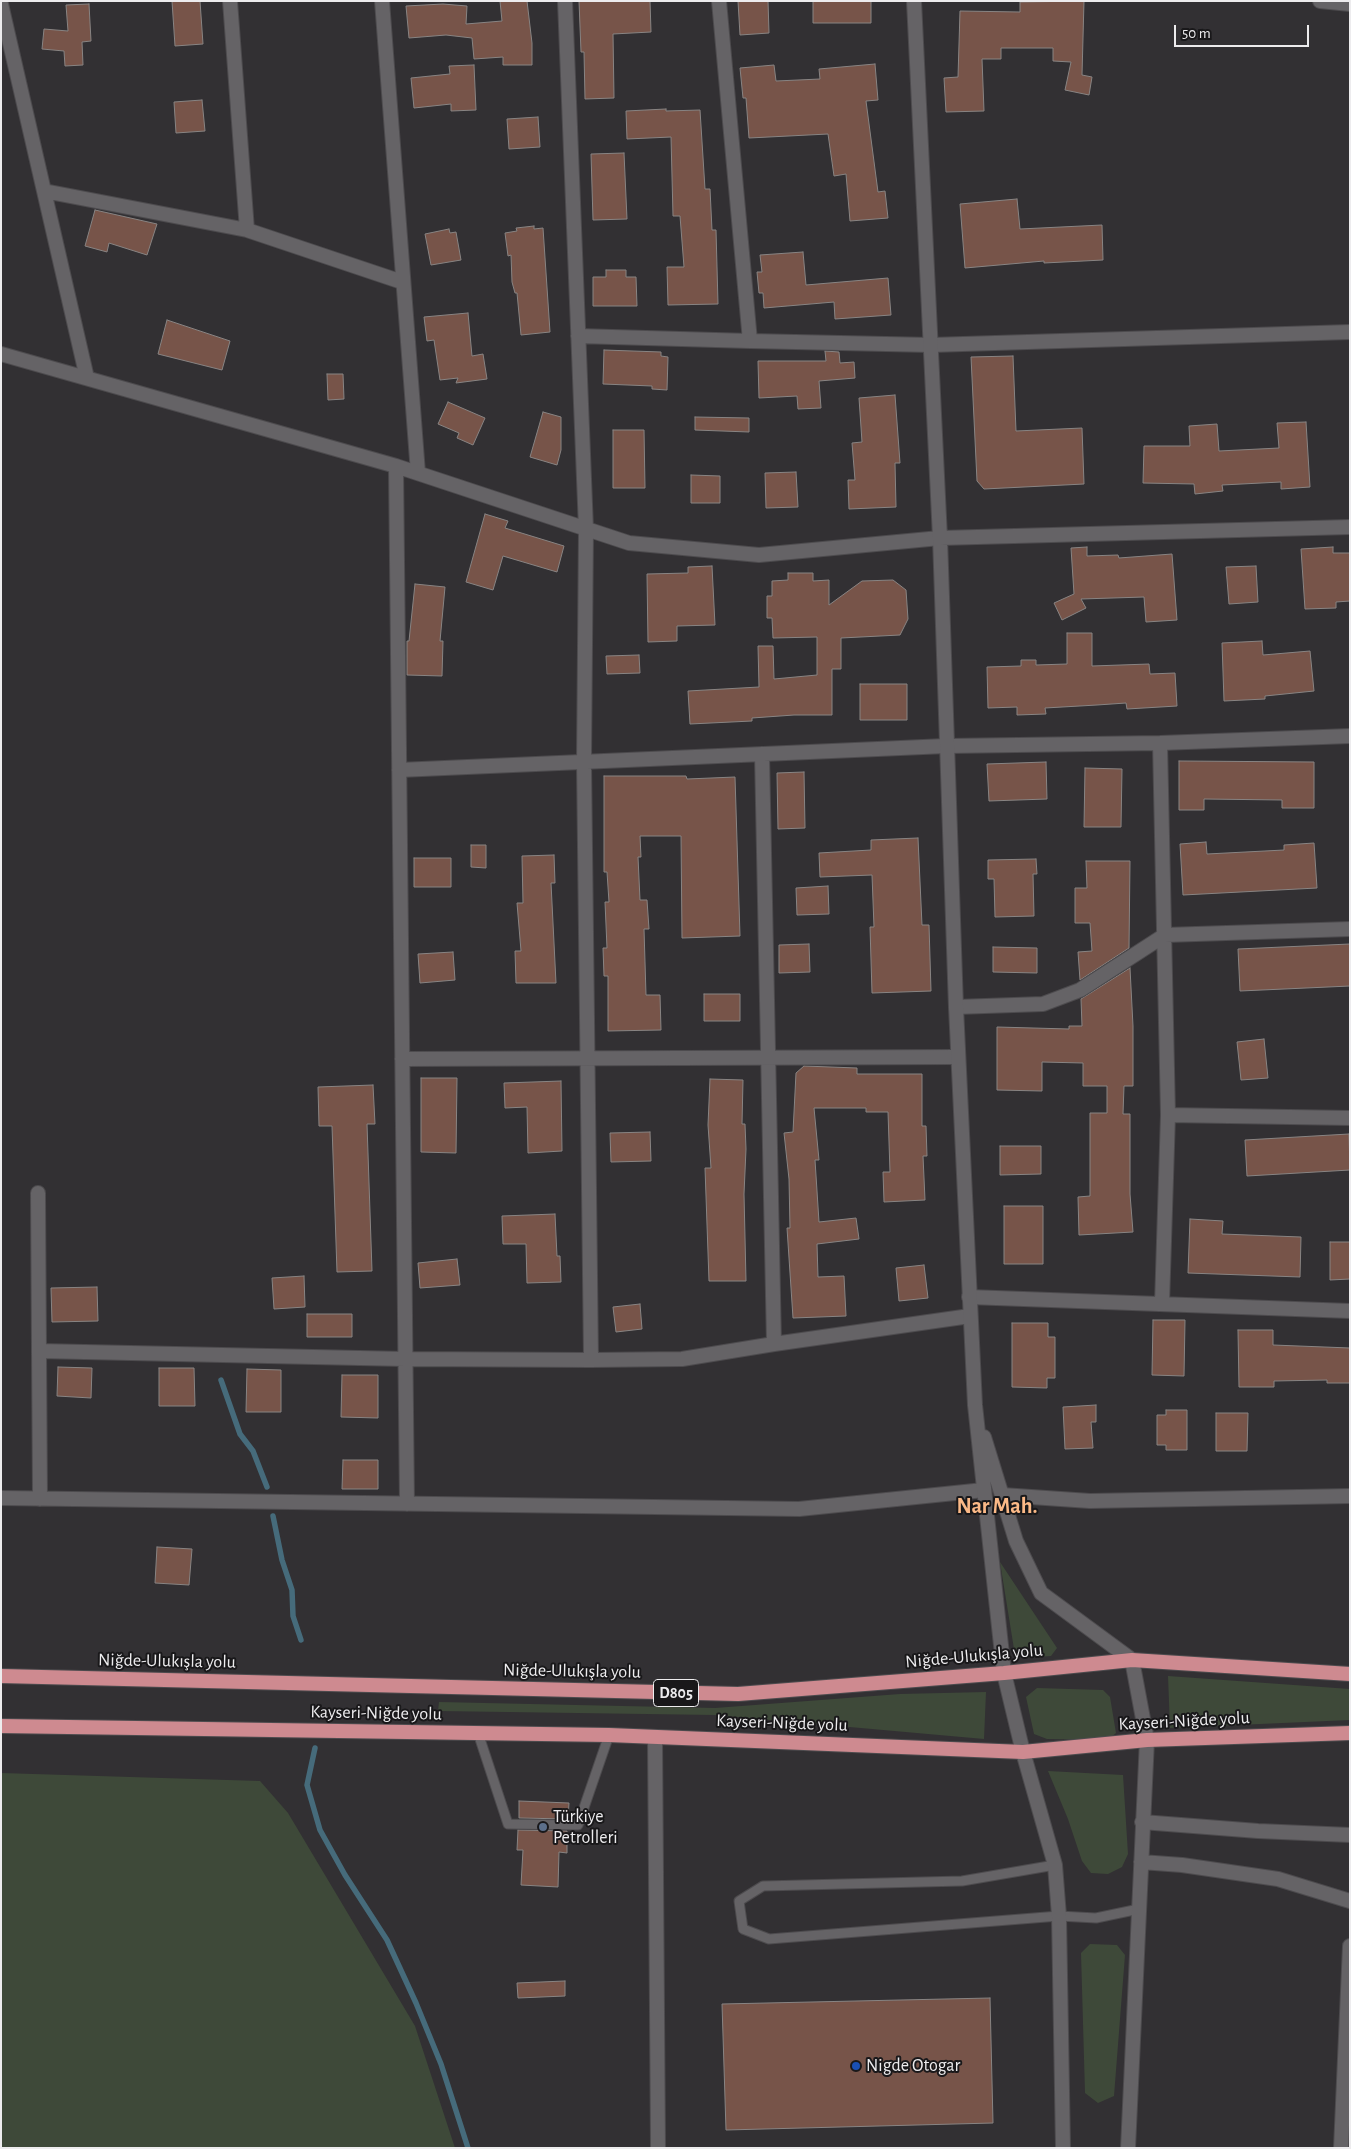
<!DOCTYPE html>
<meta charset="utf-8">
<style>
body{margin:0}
#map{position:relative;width:1351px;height:2149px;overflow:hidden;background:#323033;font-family:"Alegreya Sans",sans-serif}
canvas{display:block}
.frame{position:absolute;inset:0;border:2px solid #edecee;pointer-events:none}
.scale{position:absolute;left:1174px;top:25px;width:135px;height:22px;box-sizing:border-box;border:2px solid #edecee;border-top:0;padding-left:6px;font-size:15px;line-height:18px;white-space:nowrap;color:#edecee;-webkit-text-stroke:4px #19181a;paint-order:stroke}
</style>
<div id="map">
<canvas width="1351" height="2149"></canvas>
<div class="frame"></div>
<div class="scale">50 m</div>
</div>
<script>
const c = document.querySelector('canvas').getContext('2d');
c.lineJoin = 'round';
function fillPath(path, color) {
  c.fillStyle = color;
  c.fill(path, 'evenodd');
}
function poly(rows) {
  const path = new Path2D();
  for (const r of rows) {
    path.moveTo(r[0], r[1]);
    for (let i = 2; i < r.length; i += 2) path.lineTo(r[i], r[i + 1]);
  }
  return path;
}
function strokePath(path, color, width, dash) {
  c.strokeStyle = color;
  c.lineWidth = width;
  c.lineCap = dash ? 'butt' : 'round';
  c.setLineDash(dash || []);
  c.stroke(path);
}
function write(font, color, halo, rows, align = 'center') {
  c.font = font + ' "Alegreya Sans",sans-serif';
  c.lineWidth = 4;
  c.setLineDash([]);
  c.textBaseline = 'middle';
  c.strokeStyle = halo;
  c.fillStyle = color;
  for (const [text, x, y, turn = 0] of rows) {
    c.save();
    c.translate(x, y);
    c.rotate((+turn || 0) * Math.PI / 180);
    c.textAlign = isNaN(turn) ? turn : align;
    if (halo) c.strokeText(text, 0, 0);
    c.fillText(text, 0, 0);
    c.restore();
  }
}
fillPath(poly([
 [1000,1562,1057,1648,1051,1656,1022,1658,1014,1649],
 [1168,1676,1350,1689,1350,1720,1170,1728],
 [1037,1688,1103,1690,1110,1697,1116,1733,1108,1740,1047,1739,1034,1734,1026,1697],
 [986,1692,984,1739,715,1715,438,1711,439,1702,715,1708,900,1694],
 [1048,1771,1123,1775,1128,1854,1122,1867,1108,1874,1091,1873,1082,1861,1068,1819],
 [1,1773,260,1781,288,1813,415,2026,455,2148,1,2148],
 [1090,1944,1117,1945,1125,1955,1114,2096,1098,2103,1085,2093,1081,1953]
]), '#3e4939');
strokePath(poly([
 [221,1380,240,1434,253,1451,267,1487],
 [273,1516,282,1560,292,1590,293,1616,301,1640],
 [315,1748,307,1785,320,1830,345,1875,387,1940,416,2003,441,2064,468,2148]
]), '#466b7b', 5.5);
const building = poly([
 [172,1,200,1,203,44,175,46,172,1],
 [500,1,527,1,532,43,532,65,503,65,503,57,474,59,472,38,446,35,409,38,406,6,443,4,467,6,466,24,502,21,500,1],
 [579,1,650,1,651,32,613,34,614,98,585,99,584,52,581,52,579,1],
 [738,1,768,1,769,33,740,35,738,1],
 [813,1,871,1,871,23,813,23,813,1],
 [1084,1,1082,75,1092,77,1089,95,1065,90,1071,62,1053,61,1053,48,1001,48,1001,59,982,59,984,111,946,112,944,78,958,77,960,11,1020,12,1020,2,1084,1],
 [89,4,91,41,82,42,83,65,65,66,64,51,42,49,44,29,68,31,66,5,89,4],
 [875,64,878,100,866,101,878,192,885,191,888,218,850,221,846,174,834,176,828,134,749,138,746,98,743,98,740,68,774,65,776,81,820,79,819,69,875,64],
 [474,65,476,110,451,111,451,104,414,108,411,78,450,74,449,66,474,65],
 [202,100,205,131,176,133,174,102,202,100],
 [666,109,666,111,700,110,705,189,710,189,712,230,716,230,718,304,668,305,667,267,684,267,680,216,673,216,671,137,627,139,626,111,666,109],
 [538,117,540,147,509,149,507,119,538,117],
 [624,153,627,219,593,220,591,154,624,153],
 [1017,199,1020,229,1102,225,1103,260,1044,263,1044,261,965,268,960,204,1017,199],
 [95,210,157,224,147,255,109,243,107,252,85,246,95,210],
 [534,226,534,229,543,228,550,332,521,335,517,293,515,293,512,282,511,255,508,256,505,233,517,231,516,228,534,226],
 [449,229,450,233,456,232,461,260,431,265,425,234,449,229],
 [803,252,806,285,888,278,891,315,835,319,834,302,764,308,763,293,759,293,757,272,762,272,760,255,803,252],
 [606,270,626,270,626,277,636,277,637,306,593,306,593,277,606,277,606,270],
 [468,313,472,356,483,354,487,379,456,383,458,378,440,380,434,340,427,341,424,317,468,313],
 [167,320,230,341,222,370,158,354,167,320],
 [604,350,661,352,661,356,668,357,667,390,652,389,652,386,603,384,604,350],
 [825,351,839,352,840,363,854,362,855,378,819,381,821,408,798,409,797,396,759,398,758,361,826,361,825,351],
 [1013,356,1016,431,1082,428,1084,484,984,489,977,481,971,357,1013,356],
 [327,374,343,374,344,399,328,400,327,374],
 [895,395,900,463,895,463,896,507,849,509,848,480,855,480,852,443,862,442,859,398,895,395],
 [448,402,485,418,473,445,457,438,459,433,438,424,448,402],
 [543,412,561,417,561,450,557,465,530,457,543,412],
 [695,417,749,418,749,432,695,430,695,417],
 [1306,422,1310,487,1281,489,1281,482,1222,485,1223,491,1195,494,1194,484,1143,483,1144,446,1190,446,1189,426,1217,424,1219,451,1279,448,1277,423,1306,422],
 [613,430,644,430,645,488,613,488,613,430],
 [796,472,798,507,766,508,765,473,796,472],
 [691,475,720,476,720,503,691,503,691,475],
 [485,514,508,521,505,528,564,546,557,572,503,556,493,590,466,582,485,514],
 [1087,547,1087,556,1118,555,1119,558,1172,554,1177,620,1146,622,1144,597,1081,599,1086,608,1062,620,1054,603,1074,594,1071,548,1087,547],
 [1333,547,1333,553,1350,553,1350,601,1336,602,1336,608,1305,609,1301,549,1333,547],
 [712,566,715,625,677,626,677,641,648,642,647,574,688,573,688,567,712,566],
 [1256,566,1258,602,1229,604,1226,567,1256,566],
 [788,573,813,573,813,581,829,580,829,605,862,581,893,580,906,590,908,619,900,635,841,638,841,669,832,669,832,715,794,715,752,718,752,721,690,724,688,691,759,687,758,646,773,646,774,679,817,675,817,637,773,638,772,618,767,618,767,596,772,596,772,581,788,580,788,573],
 [415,584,445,587,440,641,443,641,442,676,407,675,407,641,409,641,415,584],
 [1067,633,1092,633,1092,666,1149,664,1150,674,1175,673,1177,706,1127,709,1126,703,1097,705,1045,708,1046,714,1017,715,1017,707,988,708,987,667,1021,666,1021,660,1036,660,1036,665,1067,664,1067,633],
 [1262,641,1263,655,1310,651,1314,691,1265,696,1265,699,1224,701,1222,643,1262,641],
 [639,655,640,673,607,674,606,656,639,655],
 [860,684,907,684,907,720,860,720,860,684],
 [1179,761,1314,762,1314,808,1282,808,1282,800,1204,799,1204,810,1179,810,1179,761],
 [1046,762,1047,799,989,801,987,764,1046,762],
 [1085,768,1122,769,1121,827,1084,827,1085,768],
 [804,772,805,828,778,829,777,773,804,772],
 [604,776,686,776,687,779,735,777,740,936,682,938,681,836,640,836,641,857,638,857,640,900,647,900,649,929,644,929,646,995,660,995,661,1030,608,1031,608,976,604,976,603,948,607,948,605,902,609,902,607,872,604,872,604,776],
 [918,838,922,925,929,925,931,991,872,993,870,927,874,927,872,875,820,877,819,853,871,850,871,840,918,838],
 [1206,842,1207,854,1284,850,1284,845,1314,843,1317,888,1183,895,1180,844,1206,842],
 [471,845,486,845,486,868,471,867,471,845],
 [554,855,555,883,551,883,556,983,516,983,515,951,521,951,517,903,523,903,522,856,554,855],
 [414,858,451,858,451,887,414,887,414,858],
 [1036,859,1037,874,1033,874,1034,916,995,917,994,879,988,879,988,860,1036,859],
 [1086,861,1130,861,1129,948,1080,980,1078,952,1092,951,1090,923,1075,923,1075,888,1087,888,1086,861],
 [828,886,829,914,797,915,796,888,828,886],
 [809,944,810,972,779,973,779,945,809,944],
 [1350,944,1350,986,1240,991,1238,949,1350,944],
 [993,947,1037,948,1037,973,993,972,993,947],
 [453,952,455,980,420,983,418,954,453,952],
 [1130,968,1133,1026,1133,1086,1124,1086,1123,1114,1130,1114,1130,1194,1133,1232,1079,1235,1078,1197,1090,1196,1090,1113,1107,1113,1107,1086,1083,1086,1083,1063,1042,1062,1042,1091,997,1090,997,1027,1069,1029,1069,1026,1082,1026,1081,999,1130,968],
 [704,994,740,994,740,1021,704,1021,704,994],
 [1264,1039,1268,1078,1241,1080,1237,1042,1264,1039],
 [804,1066,857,1068,857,1074,922,1074,922,1126,926,1126,927,1156,923,1156,925,1200,884,1202,883,1172,890,1172,888,1112,866,1112,866,1108,814,1108,819,1160,815,1160,819,1222,856,1218,859,1239,817,1244,818,1277,844,1276,846,1316,793,1318,787,1228,790,1228,789,1179,784,1133,793,1132,796,1073,804,1066],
 [421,1078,457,1078,456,1153,421,1152,421,1078],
 [710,1079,743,1080,742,1124,745,1124,746,1149,744,1194,746,1281,709,1281,705,1168,711,1168,708,1125,710,1079],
 [561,1081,562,1151,528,1153,527,1107,505,1108,504,1083,561,1081],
 [373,1085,375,1124,367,1124,372,1271,337,1272,332,1126,319,1126,318,1087,373,1085],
 [650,1132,651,1161,611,1162,610,1133,650,1132],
 [1349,1134,1350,1170,1247,1176,1245,1140,1349,1134],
 [1000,1146,1041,1146,1041,1174,1000,1175,1000,1146],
 [1004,1206,1043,1206,1043,1264,1004,1264,1004,1206],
 [555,1214,557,1256,560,1256,561,1282,527,1283,526,1244,503,1244,502,1216,555,1214],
 [1190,1219,1223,1221,1222,1234,1301,1237,1300,1277,1188,1273,1190,1219],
 [1330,1242,1350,1242,1350,1279,1330,1280,1330,1242],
 [457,1259,460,1285,420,1288,418,1263,457,1259],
 [924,1265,928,1298,899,1301,896,1268,924,1265],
 [304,1276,305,1307,274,1309,272,1278,304,1276],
 [97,1287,98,1321,52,1322,51,1288,97,1287],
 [640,1304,642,1329,616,1332,613,1307,640,1304],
 [307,1314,352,1314,352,1337,307,1337,307,1314],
 [1153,1320,1185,1320,1184,1376,1152,1375,1153,1320],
 [1012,1323,1048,1323,1048,1337,1055,1337,1055,1378,1047,1378,1047,1388,1012,1387,1012,1323],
 [1238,1330,1273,1330,1273,1345,1350,1348,1350,1383,1327,1383,1327,1380,1274,1381,1274,1387,1239,1387,1238,1330],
 [58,1367,92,1368,91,1398,57,1396,58,1367],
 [159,1368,194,1368,195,1406,159,1406,159,1368],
 [247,1369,281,1370,281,1412,246,1412,247,1369],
 [342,1375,378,1375,378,1418,341,1417,342,1375],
 [1096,1405,1096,1422,1091,1422,1093,1448,1065,1449,1063,1407,1096,1405],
 [1166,1410,1187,1410,1187,1450,1166,1450,1166,1445,1157,1445,1157,1415,1166,1415,1166,1410],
 [1216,1413,1248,1413,1247,1451,1216,1451,1216,1413],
 [343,1460,378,1460,378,1489,342,1489,343,1460],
 [157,1547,192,1549,189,1585,155,1583,157,1547],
 [519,1801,569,1803,568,1819,519,1818,519,1801],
 [518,1830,567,1831,567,1853,559,1852,558,1887,521,1885,523,1850,517,1850,518,1830],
 [565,1981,565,1996,518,1998,517,1983,565,1981],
 [990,1998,993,2123,726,2130,722,2004,990,1998]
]);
fillPath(building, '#775449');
strokePath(building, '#888483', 1);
const service = poly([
 [478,1733,508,1824,578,1825,609,1735],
 [1055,1865,962,1881,763,1886,739,1901,743,1929,769,1939,1059,1916,1096,1918,1139,1909]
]);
const minor = poly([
 [230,1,247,230],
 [382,1,418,473],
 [719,1,750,341,931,345,1350,332],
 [1320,1,1350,4],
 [1,4,87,378],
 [44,191,247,230,402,282],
 [578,336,750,341],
 [1,354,396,466,629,543,759,555,940,538],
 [396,466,407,1504],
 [1160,743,1168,1115,1350,1118],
 [399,770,946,746,1160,743,1350,736],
 [956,1007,1043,1004,1080,990,1165,935,1350,929],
 [402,1059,958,1057],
 [38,1193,39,1351,405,1359,591,1360,584,762,586,529,565,1],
 [969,1297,1350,1311],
 [1162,1304,1168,1115],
 [774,1344,970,1316],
 [39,1351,40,1499],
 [591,1360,682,1359,774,1344,762,754],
 [1002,1495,1090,1501,1350,1496],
 [1,1498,799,1509,984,1490],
 [655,1737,658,2148],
 [1023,1752,1055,1865,1059,1916,1063,2148],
 [1142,1822,1258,1831,1350,1835],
 [1141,1862,1182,1865,1278,1879,1350,1901],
 [1128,2148,1147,1740],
 [1341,2148,1350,1946]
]);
const tertiary = poly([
 [914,1,940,538,956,1007,975,1405,1004,1673,1023,1752],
 [940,538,1350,527],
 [984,1437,1016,1541,1041,1593,1132,1660,1147,1740]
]);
const trunk = poly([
 [1,1676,738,1694,1004,1673,1132,1660,1350,1674],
 [1,1726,609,1735,1023,1752,1147,1740,1350,1733]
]);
strokePath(service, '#4d4b4e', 11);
strokePath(minor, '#4d4b4e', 16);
strokePath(tertiary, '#4d4b4e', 16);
strokePath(trunk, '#4d4b4e', 16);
strokePath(service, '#656366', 9);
strokePath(minor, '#656366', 14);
strokePath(tertiary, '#656366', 14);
strokePath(trunk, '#ce8a90', 14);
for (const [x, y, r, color] of [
 [543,1827,5,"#5c6f8a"],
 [856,2066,5,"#1a4fb4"]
]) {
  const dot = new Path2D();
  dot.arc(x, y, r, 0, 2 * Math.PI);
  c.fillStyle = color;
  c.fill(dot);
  strokePath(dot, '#19181a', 2);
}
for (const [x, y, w] of [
 [676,1693,45]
]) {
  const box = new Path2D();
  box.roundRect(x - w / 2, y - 13.5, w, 27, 4);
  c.fillStyle = '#19181a';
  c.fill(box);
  strokePath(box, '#edecee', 1);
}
write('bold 16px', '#edecee', null, [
 ["D805",676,1693]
]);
write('18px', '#edecee', '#19181a', [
 ["Niğde-Ulukışla yolu",974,1656,-5],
 ["Niğde-Ulukışla yolu",167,1661,1],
 ["Niğde-Ulukışla yolu",572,1671,1],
 ["Kayseri-Niğde yolu",376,1713,1],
 ["Kayseri-Niğde yolu",1184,1721,-3],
 ["Kayseri-Niğde yolu",782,1723,2]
]);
write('18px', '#edecee', '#19181a', [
 ["Türkiye",553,1817],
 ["Petrolleri",553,1838],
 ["Nigde Otogar",866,2066]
], 'left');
write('bold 22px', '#fbb987', '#19181a', [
 ["Nar Mah.",997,1506]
]);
</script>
